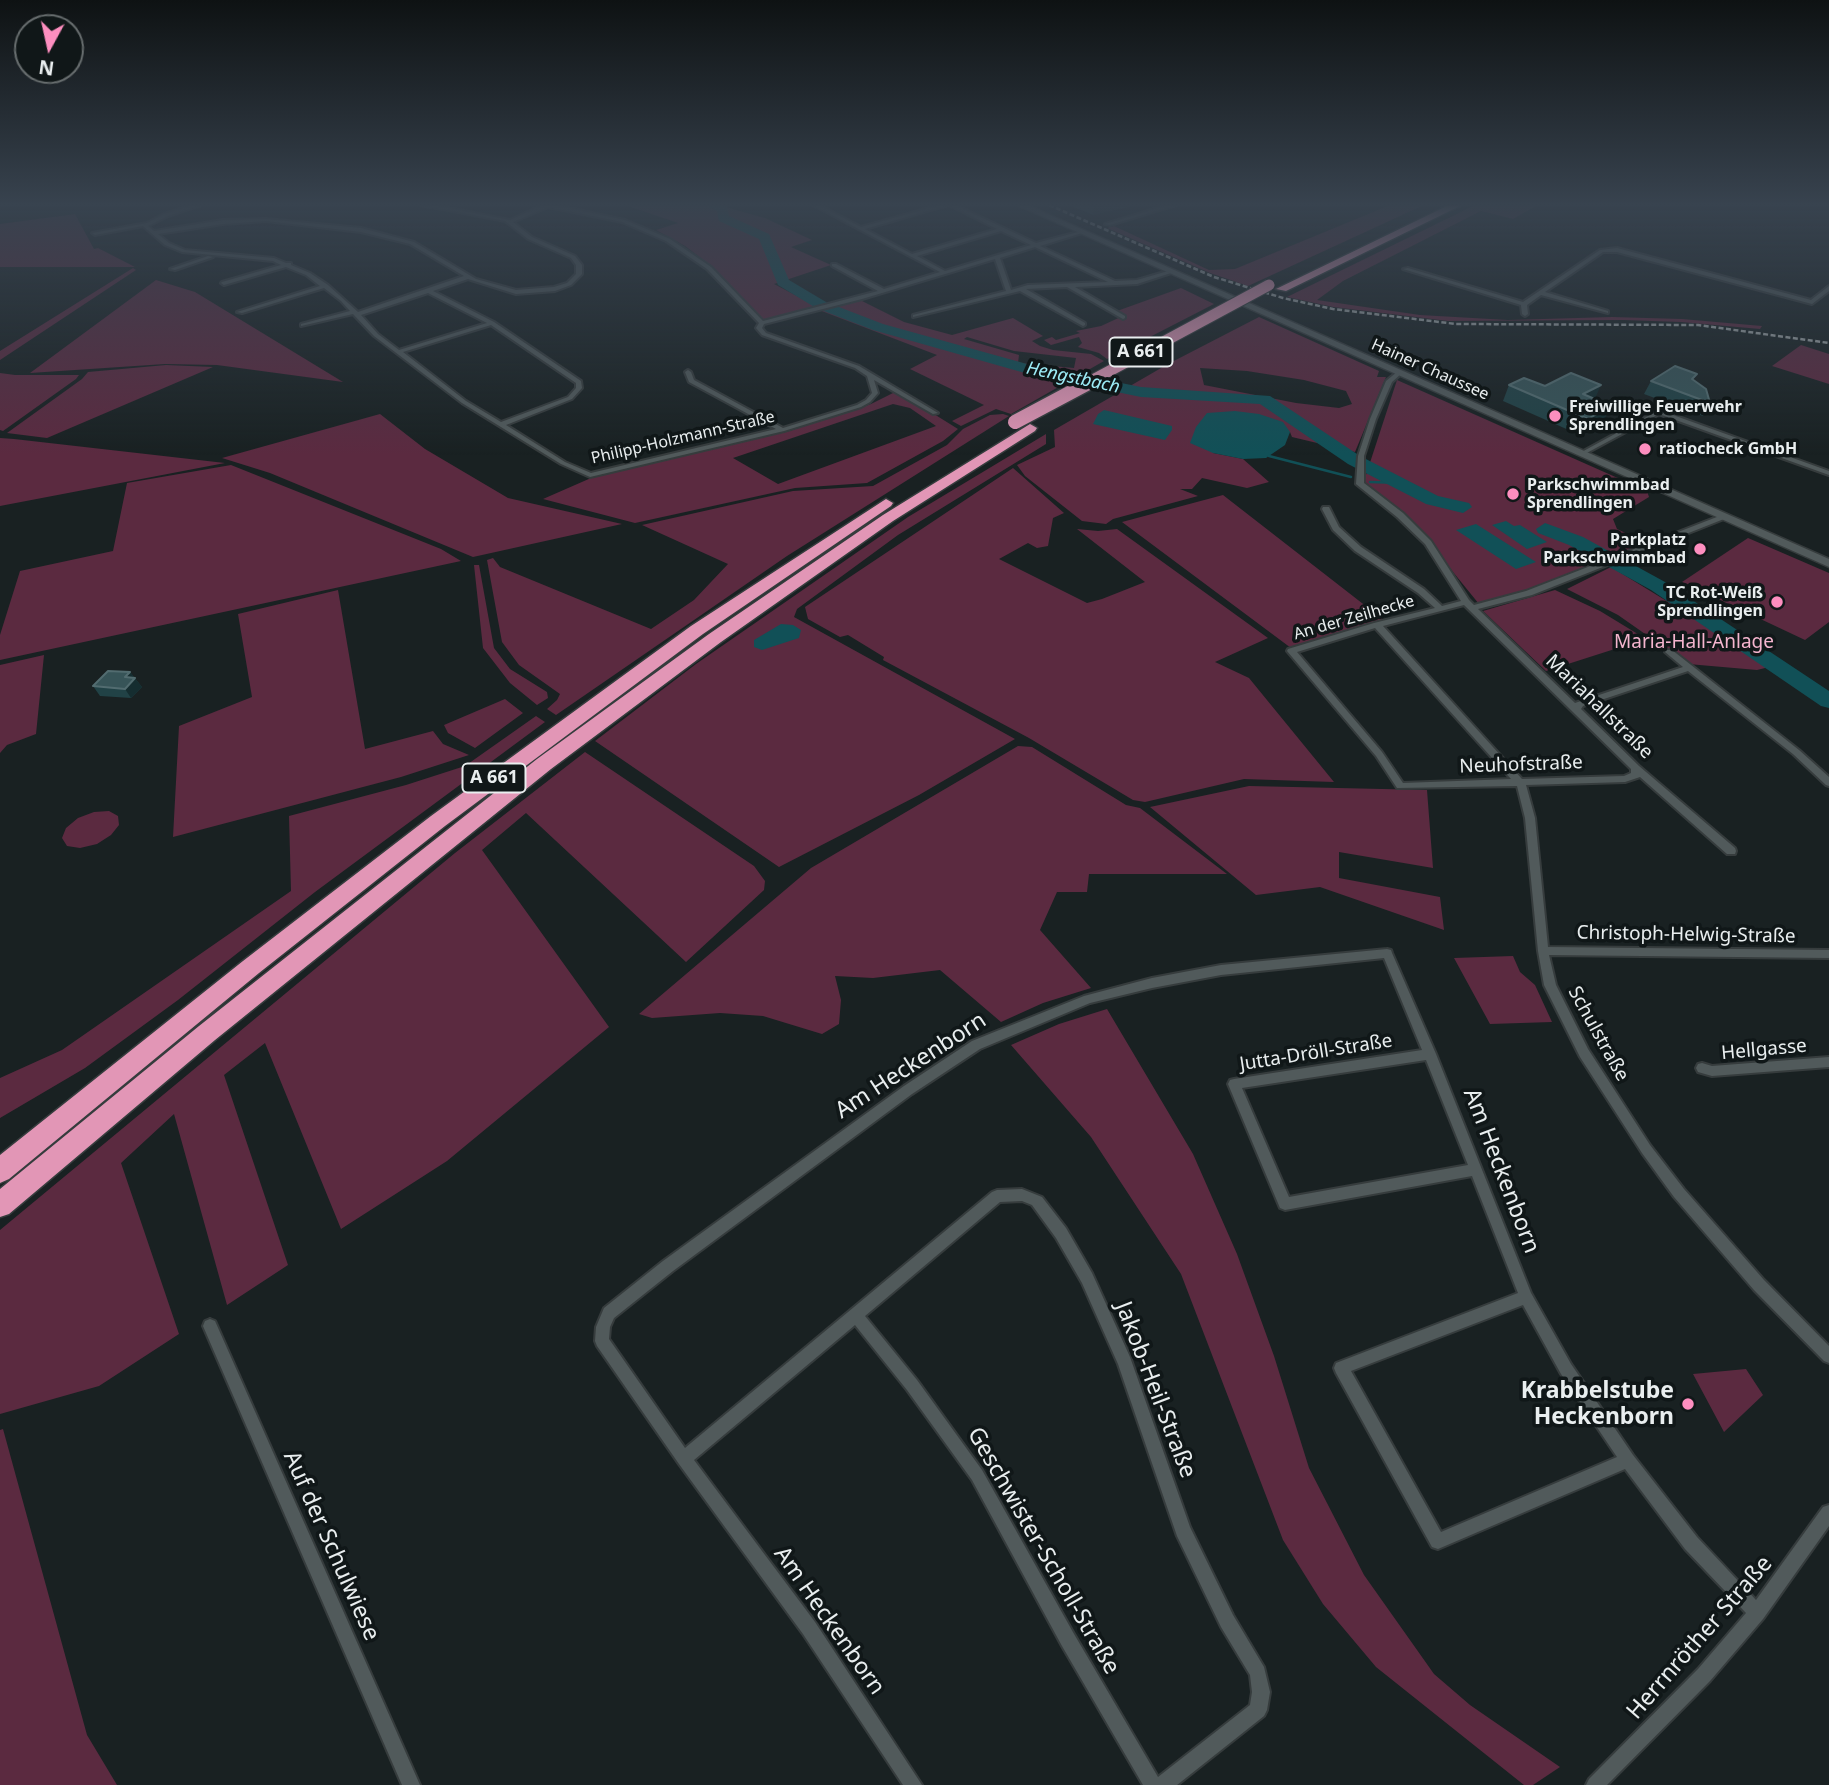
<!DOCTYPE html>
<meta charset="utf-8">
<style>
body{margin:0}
#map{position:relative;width:1829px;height:1785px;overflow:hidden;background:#192122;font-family:"Noto Sans",sans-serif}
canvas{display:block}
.north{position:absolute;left:14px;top:14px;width:70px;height:70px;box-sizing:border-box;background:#101718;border:2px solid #676d6e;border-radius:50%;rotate:188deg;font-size:19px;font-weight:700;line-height:28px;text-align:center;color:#e9eeef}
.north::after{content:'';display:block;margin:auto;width:24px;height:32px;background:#fd8ebf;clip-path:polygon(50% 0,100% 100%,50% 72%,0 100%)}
</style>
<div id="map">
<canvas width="1829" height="1785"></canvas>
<div class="north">N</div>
</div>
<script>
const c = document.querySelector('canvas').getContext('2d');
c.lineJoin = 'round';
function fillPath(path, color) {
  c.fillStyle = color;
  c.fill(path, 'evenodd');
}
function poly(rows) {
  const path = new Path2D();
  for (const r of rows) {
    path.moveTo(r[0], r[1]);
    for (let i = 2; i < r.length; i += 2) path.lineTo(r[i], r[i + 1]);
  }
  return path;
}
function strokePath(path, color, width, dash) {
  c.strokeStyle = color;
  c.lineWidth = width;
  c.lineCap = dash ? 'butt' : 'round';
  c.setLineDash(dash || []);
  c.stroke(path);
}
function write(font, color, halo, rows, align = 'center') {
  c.font = font + ' "Noto Sans",sans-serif';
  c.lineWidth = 7;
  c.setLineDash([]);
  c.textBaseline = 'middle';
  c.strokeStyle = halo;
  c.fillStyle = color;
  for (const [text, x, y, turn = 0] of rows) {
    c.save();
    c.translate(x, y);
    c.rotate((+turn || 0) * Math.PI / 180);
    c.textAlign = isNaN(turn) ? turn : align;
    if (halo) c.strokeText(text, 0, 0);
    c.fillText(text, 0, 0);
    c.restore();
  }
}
fillPath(poly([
 [625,205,718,205,765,218,812,240,791,247,831,265,774,284,816,306,764,320,711,266,685,246,656,230,678,223],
 [1390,205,1424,205,1248,286,1210,273,1107,228,1114,226,1209,270,1235,269],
 [1475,205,1538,205,1513,219,1481,211,1343,281,1317,300,1420,315,1508,320,1612,317,1682,319,1762,326,1760,329,1681,322,1623,320,1448,321,1333,307,1287,297],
 [75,214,94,249,98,248,135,267,0,267,0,224],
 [133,268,136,270,0,360,0,351],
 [156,280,195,292,343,382,217,365,165,364,30,373],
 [1181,288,1214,304,1107,359,1099,353,1078,347,1082,343,1079,337,1051,345,1044,340,1052,337,1056,340,1080,333,1076,331,1101,326,1125,315,1117,311],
 [858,299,904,322,952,335,1013,318,1043,336,1032,341,1040,346,1053,350,1091,354,1104,361,1011,414,996,409,961,426,952,421,984,405,910,369,937,355,819,310],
 [967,337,1014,351,1076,358,1074,368,1018,363,1019,355,964,339],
 [1259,317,1379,371,1377,377,1386,377,1355,452,1292,437,1290,432,1213,453,1243,459,1269,482,1247,488,1202,478,1192,489,1180,489,1198,496,1113,519,1106,524,1082,521,1025,476,1017,465,1055,447,1054,430,1168,364],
 [1200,368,1247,371,1304,380,1346,391,1352,404,1339,408,1296,403,1204,385],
 [1801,345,1829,354,1829,384,1772,366],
 [166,365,213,367,47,438,7,433,82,379,88,372],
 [0,373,15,375,79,375,76,379,3,431,0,430],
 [1397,380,1647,491,1649,497,1613,519,1617,529,1647,543,1535,587,1479,604,1405,513,1363,484],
 [897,391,958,429,943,441,867,483,795,488,635,523,543,499,591,478,789,431,871,404],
 [893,404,910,408,936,426,778,484,733,458],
 [380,414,425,449,508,498,622,524,473,557,270,473,222,458],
 [1003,414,1009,416,787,556,556,715,547,709,557,700,560,694,519,665,502,642,487,560,493,558,500,567,651,629,694,600,728,564,642,525,793,491,873,486,947,445,963,429,990,415],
 [1046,434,1046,444,898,535,797,609,794,617,1015,739,919,795,779,867,595,741,696,664,908,517],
 [0,438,14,439,225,463,0,506],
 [231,465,441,549,461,561,0,660,0,635,20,571,113,551,127,483],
 [1013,468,1064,513,1053,518,1048,546,1037,548,1028,543,999,559,1087,603,1102,599,1145,582,1077,529,1098,531,1117,529,1268,638,1215,662,1249,678,1334,782,1244,779,1145,802,1133,800,1029,738,883,660,884,657,848,635,840,637,808,619,805,607],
 [1223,495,1385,621,1291,648,1122,522],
 [1748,538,1829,573,1829,622,1805,640,1682,582],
 [474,565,479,565,494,648,510,669,547,692,548,698,537,705,510,683,483,648],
 [1611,567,1773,666,1757,670,1688,664,1618,615,1567,589],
 [338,590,365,749,433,731,443,744,469,755,401,777,173,837,179,726,252,697,238,614],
 [1555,590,1600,611,1646,639,1546,671,1483,611],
 [44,655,36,734,7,745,0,753,0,665],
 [505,699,523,713,475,748,448,733,444,725],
 [536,716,545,722,315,892,178,1000,85,1068,0,1118,0,1078,62,1050,291,891,289,816,406,785,465,766],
 [1018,746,1032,747,1126,805,1140,808,1227,874,1089,874,1087,892,1057,892,1040,930,1091,988,1043,1003,1001,1022,940,970,873,978,835,976,841,1000,839,1024,822,1034,763,1016,720,1013,652,1018,639,1014,811,868],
 [585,752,754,866,765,881,764,890,686,962,526,813,482,850,609,1027,447,1161,341,1229,265,1043,224,1075,288,1265,227,1305,174,1114,121,1163,179,1334,99,1386,0,1414,0,1230,455,853],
 [1249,786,1427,790,1433,868,1339,852,1339,878,1440,897,1444,930,1320,887,1256,895,1150,807],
 [109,811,118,816,119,825,111,835,97,844,80,848,67,846,62,838,66,828,78,818,94,812],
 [1513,956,1520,972,1535,985,1552,1022,1490,1024,1454,958],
 [1107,1009,1193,1154,1237,1254,1274,1356,1309,1468,1364,1575,1434,1674,1470,1705,1560,1767,1533,1785,1524,1785,1376,1667,1323,1604,1283,1540,1181,1274,1091,1137,1011,1045,1059,1024],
 [1746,1369,1763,1395,1724,1432,1693,1374],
 [3,1429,87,1735,117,1785,0,1785,0,1430]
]), '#5b2a40');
fillPath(poly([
 [1104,410,1172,426,1172,430,1165,440,1093,424,1098,414],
 [1235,411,1259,414,1283,422,1290,432,1285,445,1266,458,1243,459,1213,453,1190,443,1196,427,1207,413],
 [1506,521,1514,526,1520,525,1547,542,1527,549,1492,525],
 [1476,524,1536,562,1516,569,1456,530],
 [781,624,793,625,801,630,799,638,762,650,754,647,754,640]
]), '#115057');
strokePath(poly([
 [1269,456,1351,477],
 [1370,482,1402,483]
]), '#115057', 2.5);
fillPath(poly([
 [706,205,727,206,729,216,769,234,789,280,826,302,883,324,1027,364,1141,387,1270,396,1360,456,1438,496,1469,503,1472,507,1463,513,1426,504,1348,464,1260,404,1141,397,1025,373,873,330,816,308,778,285,759,239,719,221,717,211,706,205],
 [1545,523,1583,537,1665,582,1829,691,1829,708,1821,706,1651,590,1569,545,1538,533,1536,529,1545,523]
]), '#115057');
const street = poly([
 [193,205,201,205,168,216,148,226,154,231,223,220,266,219,361,228,414,242,476,279,516,290,554,287,567,283,576,274,576,265,571,258,528,239,505,221,421,205,433,205,510,220,543,205,555,205,625,220,670,239,711,267,763,321,878,291,832,266,832,264,836,264,884,289,940,272,813,205,819,205,861,227,940,205,948,205,865,229,912,254,997,229,949,205,955,205,1036,243,1082,231,1082,233,1040,246,1115,281,1137,280,1168,271,1171,273,1137,284,1075,287,1125,316,1125,318,1123,319,1067,287,1026,289,1085,323,1085,325,1083,326,1020,291,913,317,913,315,1006,291,995,259,862,299,764,324,762,328,766,333,859,366,938,413,933,414,874,380,878,393,870,402,861,407,784,431,590,477,561,464,462,403,374,336,353,314,301,326,301,324,350,311,341,301,324,288,242,313,237,312,320,286,306,275,286,267,224,285,221,283,222,282,281,265,273,261,182,252,165,245,143,226,95,235,92,233,147,223,164,214,193,205],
 [548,207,622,222,666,241,707,269,759,323,756,328,762,335,855,368,867,376,872,393,866,400,857,405,783,428,694,380,691,372,688,370,685,372,689,382,776,429,591,473,565,462,506,425,572,399,582,388,581,381,494,322,433,291,468,279,516,294,555,291,571,285,582,274,582,265,575,256,532,237,513,222,548,207],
 [266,221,361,232,410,244,464,276,358,312,328,285,310,273,291,265,291,263,286,263,274,258,185,250,169,243,158,234,223,224,266,221],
 [1001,231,1031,245,945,271,917,256,1001,231],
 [1035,247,1108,282,1028,285,1011,290,1000,258,1035,247],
 [428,293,487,323,399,350,378,334,361,315,428,293],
 [491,325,576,383,576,388,568,397,501,422,466,401,403,352,491,325],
 [1168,205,1176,205,1110,225,1105,224,1168,205],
 [1617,248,1811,300,1829,286,1829,291,1812,304,1617,252,1603,252,1545,292,1608,311,1608,313,1541,295,1527,305,1528,314,1525,316,1522,314,1521,305,1403,269,1408,268,1523,302,1600,250,1617,248],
 [208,256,213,257,175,270,170,269,208,256],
 [1397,372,1402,373,1392,382,1376,419,1364,456,1364,483,1403,513,1431,541,1469,600,1474,605,1526,591,1722,515,1729,517,1532,595,1478,609,1575,703,1683,667,1665,652,1666,650,1672,650,1799,750,1829,777,1829,786,1826,785,1793,754,1688,671,1583,706,1581,709,1639,766,1735,848,1736,851,1735,854,1727,854,1640,777,1625,782,1526,785,1535,818,1548,947,1829,950,1829,958,1549,955,1556,985,1588,1049,1650,1145,1684,1189,1764,1280,1829,1346,1829,1363,1824,1361,1754,1290,1674,1197,1642,1153,1580,1057,1544,985,1538,951,1525,818,1517,786,1397,788,1376,756,1287,651,1288,649,1374,623,1435,608,1418,593,1355,551,1333,530,1322,509,1323,507,1329,507,1339,527,1361,547,1424,589,1442,606,1461,601,1425,544,1397,517,1356,484,1358,456,1370,419,1386,381,1397,372],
 [1464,605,1631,769,1631,773,1624,776,1522,779,1383,626,1464,605],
 [1375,628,1511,779,1403,783,1382,752,1297,652,1375,628],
 [1659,410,1829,471,1829,475,1659,414,1583,455,1578,454,1659,410],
 [1387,949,1391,950,1392,953,1436,1054,1531,1293,1571,1364,1633,1455,1697,1537,1756,1600,1823,1507,1829,1505,1829,1526,1763,1619,1710,1681,1607,1785,1586,1785,1589,1779,1698,1669,1746,1613,1685,1549,1625,1469,1438,1549,1432,1547,1336,1373,1334,1368,1336,1363,1518,1293,1472,1176,1285,1210,1280,1208,1228,1084,1230,1080,1234,1079,1422,1050,1384,958,1221,975,1152,988,1090,1003,980,1049,912,1094,673,1271,614,1318,610,1327,609,1339,685,1448,992,1192,997,1190,1022,1189,1042,1197,1066,1228,1092,1273,1130,1357,1190,1527,1233,1615,1264,1667,1270,1692,1267,1710,1264,1716,1177,1785,1143,1785,1062,1646,972,1480,907,1390,855,1325,694,1460,815,1622,922,1785,903,1785,803,1634,679,1464,597,1346,595,1341,596,1327,604,1308,663,1261,904,1086,972,1041,1084,996,1152,978,1221,965,1387,949],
 [1426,1060,1468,1165,1289,1197,1242,1088,1426,1060],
 [1022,1201,1032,1205,1056,1238,1082,1283,1118,1364,1177,1536,1221,1627,1250,1675,1252,1692,1250,1705,1158,1777,1074,1634,982,1470,917,1380,865,1316,1000,1202,1022,1201],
 [1523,1305,1561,1374,1617,1457,1441,1532,1351,1371,1523,1305],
 [1829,1057,1829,1067,1712,1076,1698,1072,1696,1068,1698,1064,1702,1063,1712,1066,1829,1057],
 [210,1319,215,1321,420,1785,402,1785,203,1326,205,1321,210,1319]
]);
const secondary = poly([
 [1017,205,1027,205,1829,559,1829,567,1017,205]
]);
const highway = poly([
 [1449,205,1462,205,1286,291,1276,289,1449,205],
 [1030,424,1037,428,1035,431,893,521,721,642,551,769,215,1040,9,1214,0,1217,0,1189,199,1026,537,759,709,634,883,515,1030,424],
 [886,499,893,503,891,506,703,634,445,826,259,973,9,1179,0,1183,0,1155,243,961,431,816,691,626,886,499]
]);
strokePath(street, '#363c3d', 4);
strokePath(secondary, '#363c3d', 3);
strokePath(highway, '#363c3d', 3);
fillPath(street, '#515a5b');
fillPath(secondary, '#515a5b');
fillPath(highway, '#e296b6');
strokePath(poly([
 [1049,205,1214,277,1283,298,1333,309,1456,324,1698,325,1829,343]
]), '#9fa5a6', 2.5, [5, 2.5]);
const highwayBridgeFar1 = poly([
 [1089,382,1269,285]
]);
const highwayBridge = poly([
 [1015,422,1092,381]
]);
strokePath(highwayBridgeFar1, '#363c3d', 13, []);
strokePath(highwayBridge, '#363c3d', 17, []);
strokePath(highwayBridgeFar1, '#e296b6', 11);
strokePath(highwayBridge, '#e296b6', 14);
fillPath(poly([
 [1069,205,1136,205,1093,215],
 [1697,374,1693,380,1710,403,1703,416,1644,394,1651,381],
 [1509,385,1545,386,1594,399,1603,422,1580,435,1503,401],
 [130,672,142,687,131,698,100,696,93,686]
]), '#214246');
fillPath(poly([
 [1094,205,1136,205,1093,215],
 [1601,385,1594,401,1583,394],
 [1611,406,1603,422,1580,435,1588,419],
 [130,672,142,687,131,698,125,689,125,677]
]), '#152d30');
const building = poly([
 [1675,366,1697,374,1692,379,1706,389,1710,403,1651,381,1675,366],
 [1571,373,1601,385,1583,394,1611,406,1588,419,1509,385,1524,378,1545,386,1571,373],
 [108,671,130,672,125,677,135,678,125,689,93,686,108,671]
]);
fillPath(building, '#375458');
strokePath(building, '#526c70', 2);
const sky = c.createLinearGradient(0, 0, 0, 455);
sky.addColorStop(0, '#0e1213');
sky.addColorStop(0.45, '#38434f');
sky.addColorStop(1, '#38434f00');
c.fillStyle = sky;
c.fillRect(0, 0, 1829, 455);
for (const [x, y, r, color] of [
 [1555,416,7,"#fd8ebf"],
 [1645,449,7,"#fd8ebf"],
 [1513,494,7,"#fd8ebf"],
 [1700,549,7,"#fd8ebf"],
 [1777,602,7,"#fd8ebf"],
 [1688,1404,7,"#fd8ebf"]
]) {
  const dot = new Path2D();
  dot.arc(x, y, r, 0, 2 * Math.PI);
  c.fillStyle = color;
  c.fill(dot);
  strokePath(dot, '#101718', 2.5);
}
write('16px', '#e9eeef', '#101718', [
 ["Hainer Chaussee",1430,370,24],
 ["Philipp-Holzmann-Straße",683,438,-13],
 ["An der Zeilhecke",1354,618,-16]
]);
write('bold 16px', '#e9eeef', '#101718', [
 ["Freiwillige Feuerwehr",1569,407],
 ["Sprendlingen",1569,425],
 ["ratiocheck GmbH",1659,449],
 ["Parkschwimmbad",1527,485],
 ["Sprendlingen",1527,503],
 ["Parkplatz",1686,540,"right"],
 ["Parkschwimmbad",1686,558,"right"],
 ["TC Rot-Weiß",1763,593,"right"],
 ["Sprendlingen",1763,611,"right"]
], 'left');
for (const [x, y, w] of [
 [1141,352,63],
 [494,778,63]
]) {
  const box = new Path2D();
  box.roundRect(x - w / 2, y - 14.5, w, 29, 5);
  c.fillStyle = '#101718';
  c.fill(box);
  strokePath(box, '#e9eeef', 2);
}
write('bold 18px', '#e9eeef', null, [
 ["A 661",1141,352],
 ["A 661",494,778]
]);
write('italic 18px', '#9dedf7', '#101718', [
 ["Hengstbach",1073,378,12]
]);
write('19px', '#f4b5ce', '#101718', [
 ["Maria-Hall-Anlage",1694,643]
]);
write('19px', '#e9eeef', '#101718', [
 ["Mariahallstraße",1599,707,44],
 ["Neuhofstraße",1521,765,-2],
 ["Christoph-Helwig-Straße",1686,935,1],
 ["Schulstraße",1598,1034,61],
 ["Hellgasse",1764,1050,-5],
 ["Jutta-Dröll-Straße",1316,1053,-9]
]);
write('23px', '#e9eeef', '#101718', [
 ["Am Heckenborn",911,1066,-33],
 ["Am Heckenborn",1501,1171,69],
 ["Jakob-Heil-Straße",1155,1390,69],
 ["Auf der Schulwiese",331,1546,66],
 ["Geschwister-Scholl-Straße",1043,1551,60],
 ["Am Heckenborn",829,1621,55],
 ["Herrnröther Straße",1700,1638,-49]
]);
write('bold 23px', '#e9eeef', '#101718', [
 ["Krabbelstube",1674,1391],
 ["Heckenborn",1674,1417]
], 'right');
</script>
